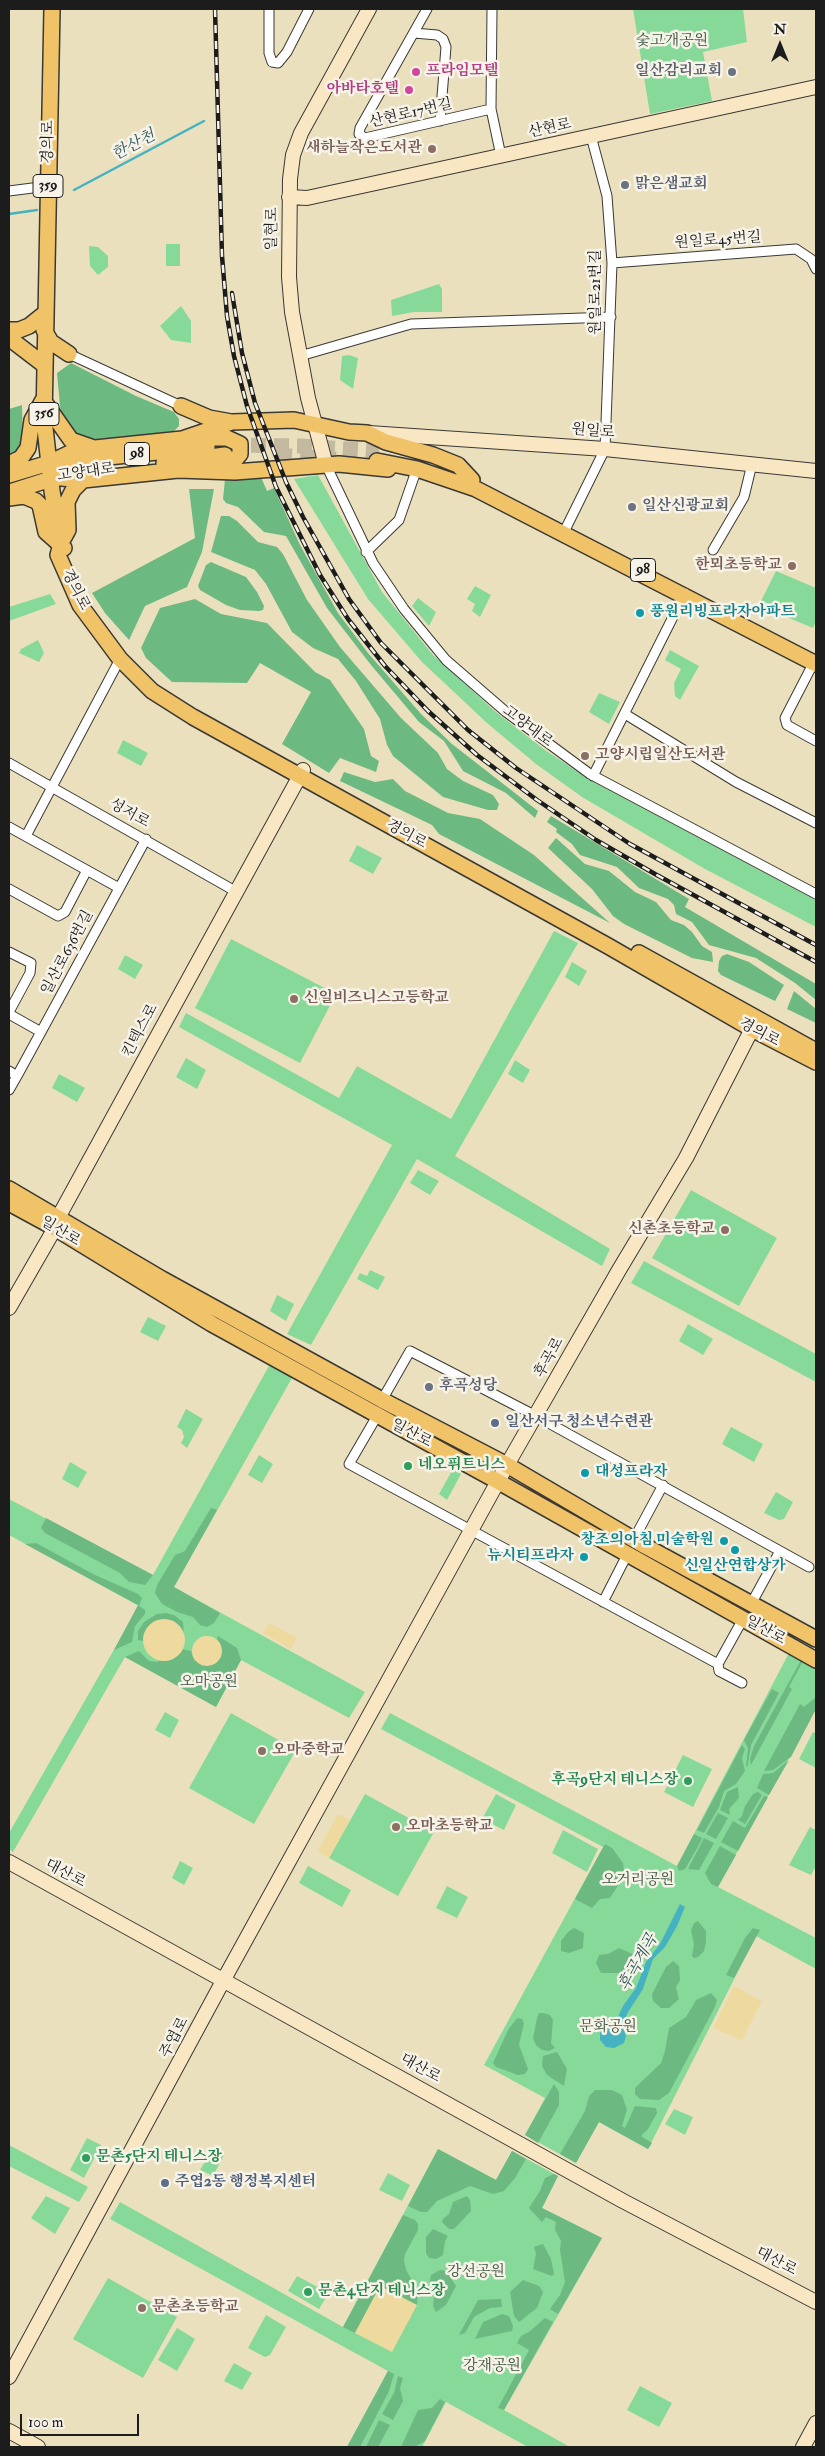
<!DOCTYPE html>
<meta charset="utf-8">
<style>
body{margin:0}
#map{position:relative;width:825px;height:2456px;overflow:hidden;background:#ebe0be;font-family:"IM FELL Double Pica",serif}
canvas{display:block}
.frame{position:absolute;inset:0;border:10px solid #1c1c1c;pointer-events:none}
.north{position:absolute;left:755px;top:20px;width:50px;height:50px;-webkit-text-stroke:4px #f7f3e8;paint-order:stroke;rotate:0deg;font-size:14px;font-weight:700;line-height:20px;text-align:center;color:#1c1c1c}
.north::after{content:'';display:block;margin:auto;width:18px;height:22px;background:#1c1c1c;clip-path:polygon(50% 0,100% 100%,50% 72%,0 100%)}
.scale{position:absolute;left:20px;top:2414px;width:119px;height:22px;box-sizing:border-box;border:2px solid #1c1c1c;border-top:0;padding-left:6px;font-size:15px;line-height:18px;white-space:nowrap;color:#1c1c1c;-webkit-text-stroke:4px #f7f3e8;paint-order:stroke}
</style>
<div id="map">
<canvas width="825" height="2456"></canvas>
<div class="frame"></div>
<div class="north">N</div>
<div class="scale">100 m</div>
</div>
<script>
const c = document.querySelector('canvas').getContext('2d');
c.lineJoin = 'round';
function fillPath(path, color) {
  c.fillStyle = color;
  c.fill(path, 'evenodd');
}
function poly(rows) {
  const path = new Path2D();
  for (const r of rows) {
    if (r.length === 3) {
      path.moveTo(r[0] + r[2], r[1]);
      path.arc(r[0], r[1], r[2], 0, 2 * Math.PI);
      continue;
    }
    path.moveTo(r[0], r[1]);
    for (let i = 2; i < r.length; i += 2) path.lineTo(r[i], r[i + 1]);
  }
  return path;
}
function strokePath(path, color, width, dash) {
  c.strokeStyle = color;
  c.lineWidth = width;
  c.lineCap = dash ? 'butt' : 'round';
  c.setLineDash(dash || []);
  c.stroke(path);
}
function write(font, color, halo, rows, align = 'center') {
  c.font = font + ' "IM FELL Double Pica","Noto Serif KR",serif';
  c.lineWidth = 5;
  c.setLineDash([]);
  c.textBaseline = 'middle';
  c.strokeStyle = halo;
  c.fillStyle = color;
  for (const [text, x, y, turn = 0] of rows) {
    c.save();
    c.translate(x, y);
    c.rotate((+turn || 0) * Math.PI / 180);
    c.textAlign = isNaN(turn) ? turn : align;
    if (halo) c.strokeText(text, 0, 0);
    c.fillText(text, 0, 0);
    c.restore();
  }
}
fillPath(poly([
 [633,9,743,9,747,42,703,52,712,101,650,114],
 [166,244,180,244,180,266,166,266],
 [89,246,98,247,108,256,108,267,98,275,90,266],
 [439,284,442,289,442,312,414,312,392,316,391,300],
 [181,306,191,321,191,343,171,340,160,326],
 [349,355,358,358,353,389,340,380,342,356],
 [318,475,382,592,433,655,497,713,545,750,590,780,816,900,816,927,705,869,582,797,536,764,487,723,422,662,368,599,294,479],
 [776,571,816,588,816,621,813,628,763,607,760,603],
 [475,586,491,595,480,617,472,611,475,604,467,599],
 [50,594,56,604,9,621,9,607],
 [418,598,436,612,429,626,412,606],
 [38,640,44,653,39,662,19,653,21,649],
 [670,650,699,666,680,700,675,696,674,683,681,669,665,660],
 [599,693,620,702,609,724,589,712],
 [123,740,148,753,141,766,117,753],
 [357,845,382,858,373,874,349,861],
 [554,931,578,943,455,1156,610,1249,602,1266,417,1159,311,1345,287,1334,392,1145,179,1027,186,1013,339,1098,357,1066,451,1119],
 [231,939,336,994,300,1063,195,1008],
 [125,955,143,965,135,979,118,969],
 [572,962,587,971,579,986,565,977],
 [186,1058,206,1070,197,1089,176,1077],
 [515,1060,530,1070,523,1083,508,1074],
 [59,1074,85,1088,77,1102,52,1088],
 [418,1170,439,1181,430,1195,410,1183],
 [691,1190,777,1238,739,1306,652,1258],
 [644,1261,816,1354,816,1382,631,1283],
 [370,1270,385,1277,378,1290,357,1279,360,1273,367,1276],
 [277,1295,294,1304,286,1321,270,1311],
 [148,1317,166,1326,158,1341,140,1332],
 [688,1324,713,1339,703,1355,679,1341],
 [270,1364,292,1378,174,1587,365,1692,349,1718,241,1660,216,1707,125,1657,13,1852,9,1849,9,1833,139,1606,9,1535,9,1499,153,1575],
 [186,1409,203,1419,187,1448,181,1443,184,1437,182,1430,177,1427],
 [731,1427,763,1444,754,1462,722,1444],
 [259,1455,273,1464,262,1483,248,1475],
 [70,1462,87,1472,78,1488,62,1479],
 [453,1469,461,1474,447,1500,439,1494],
 [776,1492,793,1502,784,1519,779,1520,764,1513],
 [789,1653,816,1669,816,1709,718,1887,816,1938,816,1969,756,1936,648,2149,599,2122,576,2163,525,2135,545,2098,484,2065,603,1847,381,1729,390,1713,677,1866],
 [165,1712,179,1720,170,1738,155,1730],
 [231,1713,296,1750,254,1824,189,1788],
 [813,1732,816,1734,816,1768,799,1759],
 [683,1755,712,1769,693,1807,664,1792],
 [365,1794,434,1832,398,1896,329,1858],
 [496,1794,516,1805,504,1830,482,1819],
 [810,1827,816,1830,816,1866,811,1875,789,1865],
 [563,1830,598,1849,587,1872,552,1853],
 [180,1861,193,1868,184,1885,172,1878],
 [308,1866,351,1890,342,1907,299,1883],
 [447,1886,468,1897,457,1918,436,1908],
 [674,2109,693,2117,685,2135,665,2124],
 [87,2138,101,2145,84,2178,70,2170],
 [9,2145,88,2187,79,2202,9,2166],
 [438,2149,496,2180,512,2151,558,2176,542,2208,602,2238,504,2410,570,2447,528,2447,446,2402,422,2447,347,2447,388,2371,110,2219,120,2202,343,2327],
 [212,2150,224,2155,213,2176,200,2170],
 [388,2173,410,2185,402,2201,379,2190],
 [46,2196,70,2208,55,2234,31,2218],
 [297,2276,329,2293,319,2309,288,2291],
 [108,2278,177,2317,143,2378,73,2339],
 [266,2315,286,2327,270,2355,265,2357,248,2348],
 [177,2328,195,2339,177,2371,158,2360],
 [234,2363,252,2373,242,2390,224,2381],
 [640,2386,672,2403,659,2427,627,2410]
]), '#87d99a');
fillPath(poly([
 [71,363,136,396,174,412,179,419,179,426,174,431,90,441,73,434,61,417,57,373],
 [22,405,23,439,14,455,9,457,9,409],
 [261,477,267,491,274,488,300,545,338,613,368,653,421,714,452,744,538,811,535,818,506,793,463,771,444,741,419,722,371,665,327,608,286,536,264,532,238,507,226,503,223,499,225,479],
 [189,489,214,489,202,552,187,587,145,606,129,640,105,613,92,593,195,538],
 [221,516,229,516,237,521,258,542,277,547,283,554,307,600,340,647,401,718,438,753,447,769,463,781,493,795,499,804,497,810,488,810,443,797,393,756,387,745,380,719,356,681,338,659,313,648,292,632,266,584,255,570,211,552],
 [211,562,246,577,257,592,264,606,263,610,259,611,240,610,226,605,200,590,198,586,206,565],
 [195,599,221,614,267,623,315,672,330,680,364,729,371,756,379,761,376,772,340,758,329,773,282,744,311,692,260,663,247,683,172,682,146,658,141,648,160,608],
 [344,772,375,782,393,779,405,791,448,813,480,819,534,855,610,923,439,834,432,825,340,781],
 [551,816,689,899,685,907,816,984,816,1000,795,983,756,958,709,945,692,922,676,914,674,905,668,899,639,888,617,867,580,855,572,844,556,832,557,829,547,822],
 [556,838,585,864,609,871,635,892,656,902,671,920,684,925,692,932,702,946,712,952,713,962,692,958,624,924,613,916,592,889,548,848],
 [727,954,749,962,784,985,775,1001,721,975,718,971,719,961,722,956],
 [794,991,816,1009,816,1023,787,1009],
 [211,1508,217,1510,174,1587,220,1613,214,1623,207,1627,200,1625,193,1617,177,1612,162,1604,155,1593,157,1585,175,1555,185,1551],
 [46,1518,153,1575,145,1585,129,1582,120,1573,45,1533,41,1528],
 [36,1543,93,1574,138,1594,142,1598,139,1606,145,1610,145,1614,135,1626,132,1642,114,1650,138,1605,25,1544],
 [166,1613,174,1615,183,1622,184,1637,182,1630,173,1621,159,1620,144,1633,143,1641,138,1640,138,1631,144,1622,157,1614],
 [218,1636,237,1648,241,1660,216,1707,125,1657,139,1651,149,1661,158,1662,159,1660,167,1660,178,1655,182,1649,191,1651,194,1660,203,1666,220,1643,217,1639],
 [801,1660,803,1661,789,1687,792,1689,751,1765,750,1759,754,1746],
 [772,1689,779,1693,751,1745,748,1765,746,1767,748,1748,744,1740],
 [816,1697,816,1709,791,1757,773,1770,764,1771,800,1704,804,1707],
 [742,1745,745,1749,742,1758,745,1771,736,1784,724,1791,719,1807,704,1833,697,1830],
 [789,1760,769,1795,757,1788,763,1774,773,1773],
 [738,1787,739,1798,729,1809,730,1815,720,1810,727,1792],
 [758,1792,762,1795,745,1824,738,1820,742,1816,745,1806,753,1794],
 [764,1796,768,1797,738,1851,721,1842,733,1821,745,1828],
 [718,1813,728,1818,716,1839,706,1834],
 [694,1834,702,1838,700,1843,685,1869,679,1871,677,1866],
 [704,1838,714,1843,699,1870,688,1869],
 [605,1844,612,1848,623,1863,624,1870,619,1877,622,1879,610,1898,600,1899,592,1908,575,1899],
 [720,1846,736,1855,718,1887,711,1884,705,1873],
 [698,1921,706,1931,706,1942,704,1951,698,1957,694,1958,692,1956,694,1945,691,1930,694,1923],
 [574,1928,584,1933,583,1948,569,1953,561,1951,561,1941,568,1932],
 [753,1928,760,1930,734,1978,726,1975,745,1938],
 [619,1948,635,1955,631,1969,626,1973,601,1973,596,1963,599,1955,608,1954],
 [673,1961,679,1966,680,1980,676,1987,679,1999,669,2008,661,2008,653,2001,652,1994,666,1967],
 [711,1993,717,2000,715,2007,669,2093,659,2100,640,2099,635,2094,635,2088,661,2063,665,2051,669,2028,686,2017,696,2000],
 [543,2013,550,2015,553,2020,551,2043,555,2048,549,2051,542,2050,536,2045,533,2038,537,2018,539,2013],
 [517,2018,522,2019,524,2023,519,2045,528,2069,525,2074,518,2075,496,2067,493,2063,508,2030],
 [557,2052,567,2069,564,2086,547,2075,542,2066,543,2056],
 [554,2084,559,2092,559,2105,538,2143,525,2135],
 [595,2090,612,2090,622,2095,627,2110,622,2126,625,2128,635,2106,656,2108,657,2113,648,2129,641,2136,652,2143,648,2149,599,2122,576,2163,560,2154,585,2111,589,2096],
 [438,2149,496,2180,512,2151,526,2159,515,2178,504,2191,493,2194,470,2186,437,2201,427,2212,421,2212,408,2206],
 [554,2174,558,2176,542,2208,602,2238,558,2314,550,2309,560,2295,565,2282,560,2250,561,2241,555,2230,556,2222,546,2217,542,2222,529,2208,540,2191,545,2178],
 [467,2196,470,2200,471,2211,454,2229,449,2229,442,2222,443,2219,449,2214,453,2202],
 [403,2215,415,2220,418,2224,418,2230,405,2254,404,2261,406,2270,418,2291,417,2305,380,2286,355,2333,343,2327],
 [433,2229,448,2236,445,2241,443,2255,436,2259,429,2258,426,2253,426,2237],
 [543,2244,551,2259,554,2274,552,2276,533,2269,536,2254,534,2247],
 [440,2270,446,2271,456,2286,446,2305,436,2312,433,2306,434,2297,429,2286,431,2275],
 [523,2280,539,2286,543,2292,537,2308,519,2322,514,2316,510,2292],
 [501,2299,502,2307,490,2308,474,2317,465,2333,459,2335,478,2300],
 [502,2314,509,2316,513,2326,512,2331,475,2339,483,2322],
 [545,2318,553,2322,504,2410,498,2408,529,2350,517,2343,521,2336,529,2332],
 [388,2371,394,2374,389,2391,370,2428,360,2447,347,2447],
 [398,2376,403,2378,400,2388,403,2401,393,2420,382,2414,394,2393],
 [440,2399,445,2402,425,2441,414,2447,401,2447,418,2410,432,2408],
 [379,2420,390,2425,378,2447,366,2447]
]), '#6db982');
fillPath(poly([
 [164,1640,21],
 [269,1623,297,1638,291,1649,263,1633],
 [207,1651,15],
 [338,1814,350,1820,329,1858,318,1851],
 [734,1986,762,2001,742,2040,713,2028],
 [380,2286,417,2305,392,2352,355,2333]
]), '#eeda9e');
fillPath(poly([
 [680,1904,685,1907,677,1926,665,1947,653,1959,643,1989,628,2012,622,2026,626,2036,624,2043,614,2048,606,2047,600,2040,600,2031,606,2024,614,2022,617,2019,623,2006,636,1988,646,1962,660,1944]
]), '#44b2c0');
strokePath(poly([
 [74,190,204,121],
 [9,214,37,210]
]), '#44b2c0', 2.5);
strokePath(poly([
 [228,445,300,446,379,451],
 [277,455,336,459]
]), '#c2b99e', 15, [15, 8]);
const street = poly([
 [269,9,269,53,272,62,278,63,287,52,309,9],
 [427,9,360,128,359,134,365,138,491,109],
 [492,9,491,109,501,156],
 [414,33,437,35,443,39,446,47,440,121],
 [9,191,48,186],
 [612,263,796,249,811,259,816,269],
 [69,354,181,406],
 [300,356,411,324,611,317],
 [326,465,373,563,404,609,446,660,506,712,590,774,816,894],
 [565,530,605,449,612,263,607,196,591,136],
 [713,550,744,497,752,464],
 [366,552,399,520,415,474],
 [815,660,785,718,787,725,816,741],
 [625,714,736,782,816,823],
 [9,763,235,891],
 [593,776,685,593],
 [9,827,119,888],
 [26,836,120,659],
 [9,889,58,916,65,912,87,870],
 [9,952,31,963,30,973,9,1012],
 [9,1014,41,1032,146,839],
 [9,1071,17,1076,41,1032],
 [9,1090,17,1076],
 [382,1400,410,1351,536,1416,809,1567],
 [377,1416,349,1464,718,1664,719,1671,742,1683],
 [634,1539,663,1485],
 [603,1602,628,1553],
 [751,1604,780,1551],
 [718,1664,743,1619]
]);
const secondary = poly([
 [289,197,307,198,816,87],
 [369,433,605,449,816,471],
 [326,465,308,398,292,312,289,277,290,179,293,155,301,133,369,9],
 [9,1308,55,1228,59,1216,303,770],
 [9,1862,623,2201,816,2302],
 [9,2377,223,1981,507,1465,619,1270,686,1158,757,1019],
 [9,2431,38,2447],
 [803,2447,816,2423]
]);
const primary = poly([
 [52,9,44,419,52,491,61,544,58,555,80,605,120,659,152,691,193,717,608,946,752,1029,816,1062],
 [9,330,19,330,29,326,44,314],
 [44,330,51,342,69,354],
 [9,338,43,364],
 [181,406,209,418,231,422],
 [197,438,227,438,240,444,240,454,235,460,229,463,214,464],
 [377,461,417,469,476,489,816,664],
 [49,463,76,450,182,439,232,422,294,420,349,432,367,433,386,442,433,455,458,465,472,480],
 [164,463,225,455],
 [9,464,21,458,28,448,32,420,43,400,71,440,91,447],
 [9,475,49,463,207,447],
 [51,477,83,480,178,470,235,472,339,464,388,469],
 [10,492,60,476],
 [9,498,24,496,36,501,40,505,46,532,64,548],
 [62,541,68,530,67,502,73,490,83,480],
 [639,953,816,1051],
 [9,1189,162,1279,382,1400,507,1465,645,1546,816,1639],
 [9,1203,55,1228,212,1324,499,1482,816,1660]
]);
strokePath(street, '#3b3934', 11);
strokePath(secondary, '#3b3934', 16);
strokePath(primary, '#3b3934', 18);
strokePath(street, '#fff', 9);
strokePath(secondary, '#f9e7c3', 14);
strokePath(primary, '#f1c369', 15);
const rail = poly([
 [215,9,222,256,227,316,234,356,247,406,276,487,320,575,348,619,385,666,428,711,477,755,537,800,596,840,655,874,816,962],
 [232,293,242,353,255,403,286,482,303,517,349,599,381,643,468,730,516,768,630,844,816,945]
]);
strokePath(rail, '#1c1c1c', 4.5);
strokePath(rail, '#f7f3e8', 2.5, [8]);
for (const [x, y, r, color] of [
 [416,72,5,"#d1479c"],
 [732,72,5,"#6b7280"],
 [409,90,5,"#d1479c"],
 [432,149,5,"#8d6e63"],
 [625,185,5,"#6b7280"],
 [632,507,5,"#6b7280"],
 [792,566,5,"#8d6e63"],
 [640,613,5,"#0f9aa8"],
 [585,756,5,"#8d6e63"],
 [294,999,5,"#8d6e63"],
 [725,1230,5,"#8d6e63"],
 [429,1387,5,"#6b7280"],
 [495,1423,5,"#5c6f8a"],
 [408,1466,5,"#2e9e5b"],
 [585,1473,5,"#0f9aa8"],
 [724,1541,5,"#0f9aa8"],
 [735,1550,5,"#0f9aa8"],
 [584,1557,5,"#0f9aa8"],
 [262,1751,5,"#8d6e63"],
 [688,1781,5,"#2e9e5b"],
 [396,1827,5,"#8d6e63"],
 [86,2158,5,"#2e9e5b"],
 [165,2183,5,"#5c6f8a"],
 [308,2292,5,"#2e9e5b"],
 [142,2308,5,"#8d6e63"]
]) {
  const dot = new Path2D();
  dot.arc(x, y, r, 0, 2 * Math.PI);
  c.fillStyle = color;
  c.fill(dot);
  strokePath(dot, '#f7f3e8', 2);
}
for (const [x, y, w] of [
 [48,186,30],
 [44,414,30],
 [137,454,25],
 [643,570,25]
]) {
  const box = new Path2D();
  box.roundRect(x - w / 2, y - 11.5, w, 23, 4);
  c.fillStyle = '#f7f3e8';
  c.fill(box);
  strokePath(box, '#1c1c1c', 1);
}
write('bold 14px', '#1c1c1c', null, [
 ["359",48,186],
 ["356",44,414],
 ["98",137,454],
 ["98",643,570]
]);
write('15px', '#3c5542', '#f7f3e8', [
 ["숯고개공원",672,42],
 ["오마공원",209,1683],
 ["오거리공원",638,1881],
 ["문화공원",608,2028],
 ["강선공원",476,2273],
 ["강재공원",492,2367]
]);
write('bold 15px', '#b23c85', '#f7f3e8', [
 ["프라임모텔",426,72],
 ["아바타호텔",399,90,"right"]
], 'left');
write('bold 15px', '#5b616d', '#f7f3e8', [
 ["일산감리교회",722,72,"right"],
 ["맑은샘교회",635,185],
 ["일산신광교회",642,507],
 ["후곡성당",439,1387]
], 'left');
write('15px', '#1c1c1c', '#f7f3e8', [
 ["산현로17번길",411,114,-13],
 ["산현로",550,129,-12],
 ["경의로",49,142,-89],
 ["일현로",273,229,-89],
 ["원일로45번길",718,241,-4],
 ["원일로21번길",597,292,-90],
 ["원일로",593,432,5],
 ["고양대로",86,473,-8],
 ["경의로",75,590,63],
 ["고양대로",527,727,37],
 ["성저로",129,814,29],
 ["경의로",406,835,29],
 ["일산로636번길",68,953,-62],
 ["킨텍스로",141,1031,-62],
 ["경의로",759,1033,28],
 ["일산로",60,1232,31],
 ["후곡로",550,1358,-61],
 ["일산로",411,1434,28],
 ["일산로",765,1631,29],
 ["대산로",65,1874,28],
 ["주엽로",175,2038,-62],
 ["대산로",420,2069,29],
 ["대산로",776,2262,28]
]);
write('bold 15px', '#785e54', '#f7f3e8', [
 ["새하늘작은도서관",422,149,"right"],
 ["한뫼초등학교",782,566,"right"],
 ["고양시립일산도서관",595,756],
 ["신일비즈니스고등학교",304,999],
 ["신촌초등학교",715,1230,"right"],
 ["오마중학교",272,1751],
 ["오마초등학교",406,1827],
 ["문촌초등학교",152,2308]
], 'left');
write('bold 15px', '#0d838f', '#f7f3e8', [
 ["풍원리빙프라자아파트",650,613],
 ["대성프라자",595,1473],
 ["창조의아침 미술학원",714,1541,"right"],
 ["뉴시티프라자",574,1557,"right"],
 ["신일산연합상가",735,1567,"center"]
], 'left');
write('bold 15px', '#4e5e75', '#f7f3e8', [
 ["일산서구 청소년수련관",505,1423],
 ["주엽2동 행정복지센터",175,2183]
], 'left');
write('bold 15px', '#27864d', '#f7f3e8', [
 ["네오퓌트니스",418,1466],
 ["후곡9단지 테니스장",678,1781,"right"],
 ["문촌5단지 테니스장",96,2158],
 ["문촌4단지 테니스장",318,2292]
], 'left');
write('italic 16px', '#2c585e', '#f7f3e8', [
 ["한산천",134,146,-28],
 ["후곡계곡",639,1963,-61]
]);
</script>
